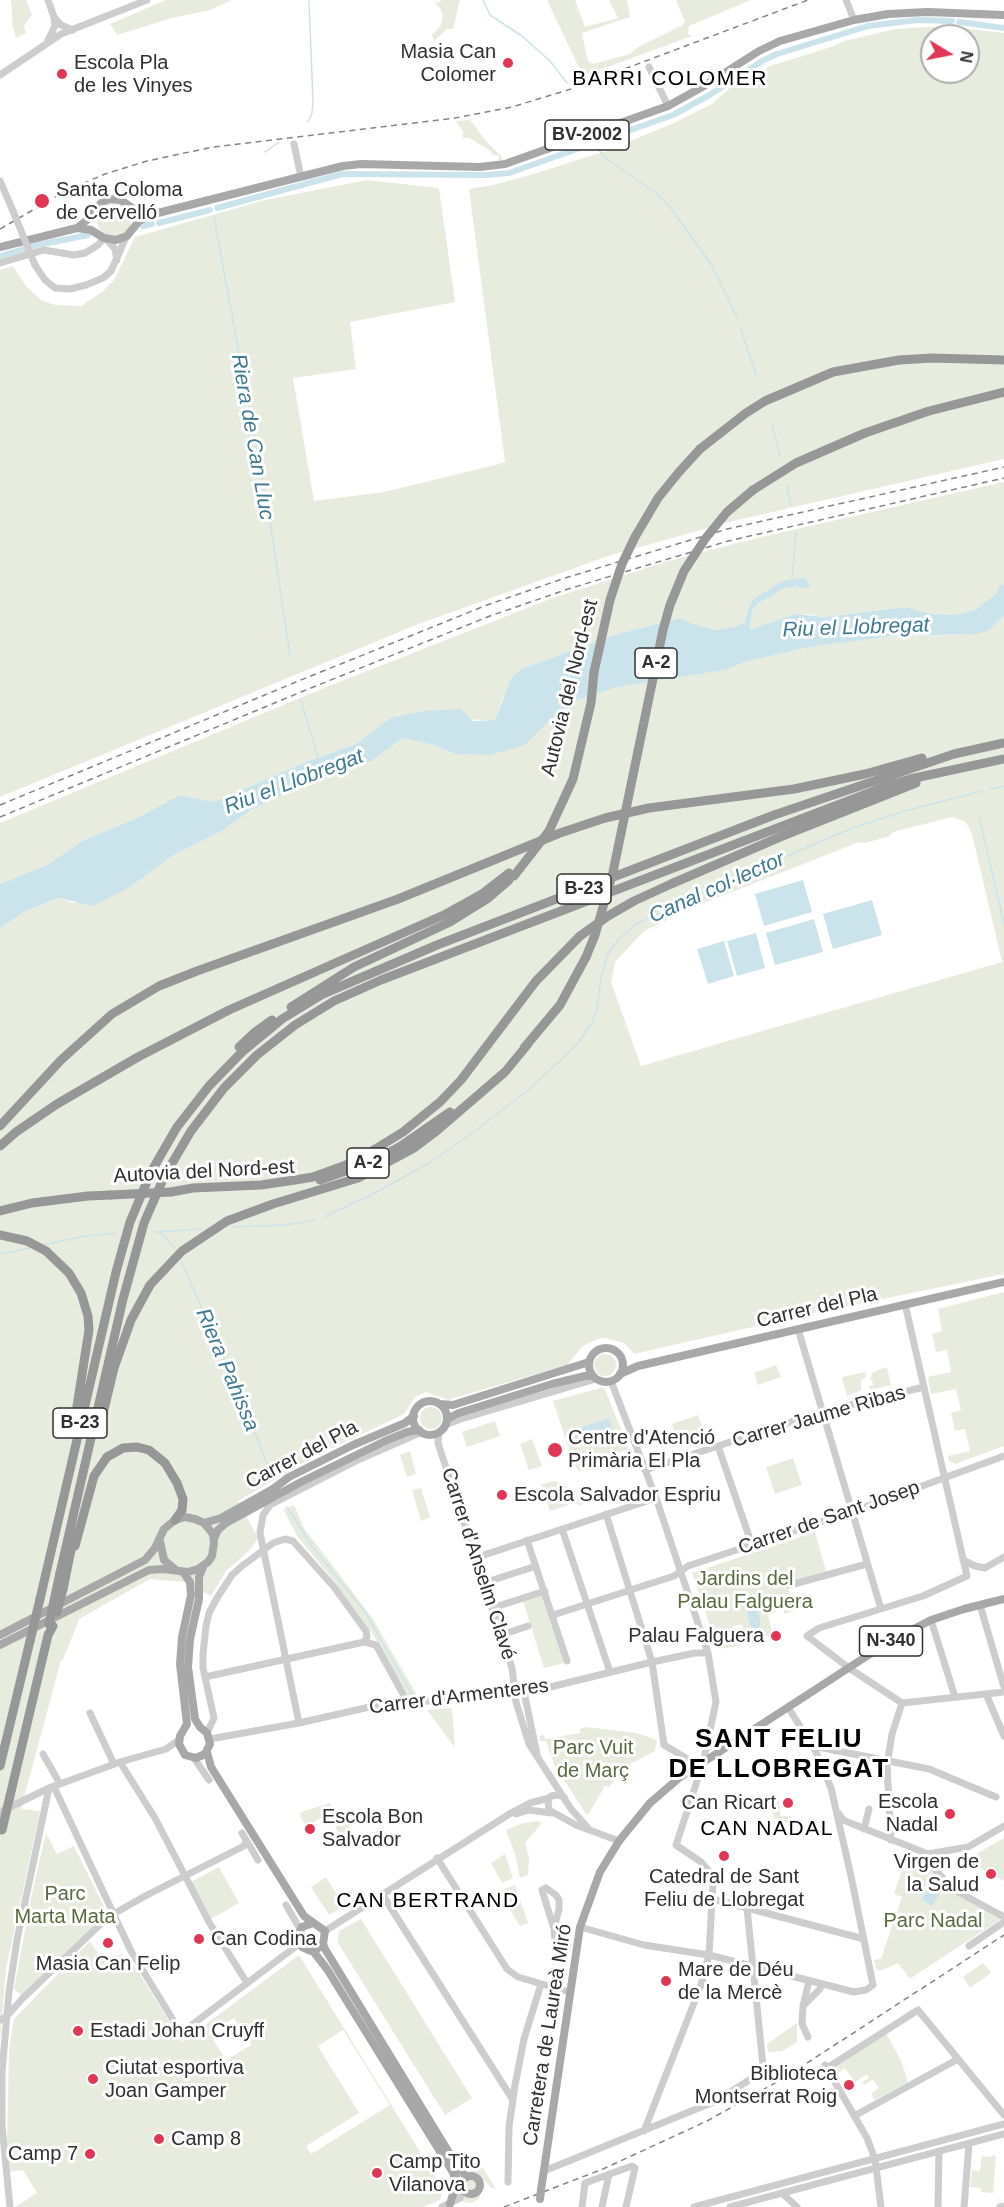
<!DOCTYPE html>
<meta charset="utf-8">
<style>
body{margin:0}
#map{position:relative;width:1004px;height:2207px;overflow:hidden;background:#fff;font-family:Helvetica,sans-serif}
canvas{display:block}
.north{position:absolute;left:920px;top:24px;width:60px;height:60px;box-sizing:border-box;background:#fff;border:2px solid #acacac;border-radius:50%;rotate:100deg;font-size:16px;font-weight:700;line-height:24px;text-align:center;color:#303030}
.north::after{content:'';display:block;margin:auto;width:21px;height:27px;background:#e13757;clip-path:polygon(50% 0,100% 100%,50% 72%,0 100%)}
</style>
<div id="map">
<canvas width="1004" height="2207"></canvas>
<div class="north">N</div>
</div>
<script>
const c = document.querySelector('canvas').getContext('2d');
c.lineJoin = 'round';
function fillPath(path, color) {
  c.fillStyle = color;
  c.fill(path, 'evenodd');
}
function poly(rows) {
  const path = new Path2D();
  for (const r of rows) {
    if (r.length === 3) {
      path.moveTo(r[0] + r[2], r[1]);
      path.arc(r[0], r[1], r[2], 0, 2 * Math.PI);
      continue;
    }
    path.moveTo(r[0], r[1]);
    for (let i = 2; i < r.length; i += 2) path.lineTo(r[i], r[i + 1]);
  }
  return path;
}
function strokePath(path, color, width, dash) {
  c.strokeStyle = color;
  c.lineWidth = width;
  c.lineCap = dash ? 'butt' : 'round';
  c.setLineDash(dash || []);
  c.stroke(path);
}
function write(font, color, halo, rows, align = 'center') {
  c.font = font + ' Helvetica,sans-serif';
  c.lineWidth = 6;
  c.setLineDash([]);
  c.textBaseline = 'middle';
  c.strokeStyle = halo;
  c.fillStyle = color;
  for (const [text, x, y, turn = 0] of rows) {
    c.save();
    c.translate(x, y);
    c.rotate((+turn || 0) * Math.PI / 180);
    c.textAlign = isNaN(turn) ? turn : align;
    if (halo) c.strokeText(text, 0, 0);
    c.fillText(text, 0, 0);
    c.restore();
  }
}
fillPath(poly([
 [11,0,26,0,32,15,24,26,26,33,16,38,13,27],
 [166,0,232,0,210,10,172,18,117,35,110,24],
 [442,0,460,0,453,29,447,29,435,40,435,44,432,35,441,25,443,16,440,8,434,2,438,3],
 [547,0,575,0,585,27,618,18,609,0,627,0,630,17,582,33,588,61,593,64,630,54,638,47,681,26,685,22,676,0,751,0,689,26,688,34,692,36,583,76],
 [945,26,1004,33,1004,459,733,521,608,556,416,625,0,797,0,270,13,266,26,286,41,300,55,305,81,306,102,292,114,280,135,237,265,200,367,180,439,188,455,302,350,322,356,369,293,378,314,501,384,492,495,465,505,462,469,189,493,185,527,176,606,151,674,123,712,104,730,88,770,66,831,47,844,41,895,29],
 [932,36,968,36,968,72,932,72],
 [470,120,487,142,502,157,502,160,498,160,499,156,491,154,491,151,469,138,463,138,463,131,455,121],
 [114,220,17],
 [1004,482,1004,584,998,586,998,592,975,610,953,615,932,614,906,607,825,617,807,614,781,620,750,631,752,611,758,603,769,598,782,589,797,586,805,577,752,600,744,622,738,626,717,630,693,624,680,618,621,633,524,668,503,698,495,720,392,718,356,744,306,762,214,802,180,795,135,819,84,840,47,865,0,884,0,823,329,686,550,599,665,562,757,538],
 [1004,616,1004,1274,814,1313,634,1354,624,1343,605,1338,597,1339,583,1346,567,1365,448,1400,426,1392,416,1396,404,1414,314,1457,238,1501,258,1538,250,1550,226,1571,211,1596,184,1582,150,1579,79,1619,63,1660,61,1660,21,1809,40,1811,6,1969,0,2042,0,928,24,912,58,898,73,903,130,887,175,854,223,830,251,810,314,779,370,762,403,738,434,745,455,754,525,745,548,722,574,701,618,687,726,670,745,662,809,647,893,636,952,635,988,631],
 [952,817,966,822,972,834,1002,962,641,1066,611,982,615,962,644,931,694,907,859,842,865,843,890,836,893,832],
 [1004,1292,1004,1446,955,1464,949,1461,948,1456,970,1451,965,1429,955,1431,951,1413,961,1410,956,1389,931,1394,928,1377,951,1372,947,1350,936,1352,932,1334,942,1331,938,1309],
 [605,1365,11],
 [776,1365,781,1377,758,1385,754,1373],
 [887,1367,891,1385,870,1390,869,1386,874,1385,870,1378,873,1372],
 [865,1372,866,1377,861,1380,861,1390,847,1396,842,1377],
 [604,1387,629,1449,603,1458,603,1463,580,1470,579,1472,573,1462,553,1401],
 [431,1418,11],
 [698,1415,706,1438,680,1447,672,1424],
 [495,1421,500,1436,467,1447,462,1432],
 [532,1439,542,1466,529,1470,520,1444],
 [410,1451,416,1474,407,1477,400,1455],
 [793,1458,802,1485,775,1494,766,1467],
 [553,1481,564,1484,572,1491,580,1499,582,1506,574,1503,563,1490,559,1498,555,1498,569,1505,550,1511,541,1485],
 [421,1488,430,1517,421,1521,412,1490],
 [294,1505,304,1528,373,1619,418,1697,410,1698,372,1633,334,1581,297,1536,283,1509],
 [815,1532,826,1571,786,1583,796,1610,785,1614,782,1609,768,1615,773,1635,746,1641,742,1624,733,1626,737,1646,720,1649,716,1632,712,1632,692,1573],
 [543,1595,564,1663,544,1668,523,1601],
 [452,1708,455,1748,427,1710],
 [585,1727,637,1733,657,1740,655,1751,625,1767,608,1788,607,1786,605,1786,588,1815,586,1814,554,1764,546,1741,540,1741,539,1736,544,1735,545,1739,580,1733,580,1729],
 [772,1794,778,1794,781,1816,791,1816,790,1823,776,1821,769,1804,769,1798],
 [330,1803,334,1810,306,1827,300,1815,301,1812],
 [343,1818,358,1840,348,1847,335,1827,341,1823,340,1820],
 [538,1821,542,1823,525,1843,529,1857,528,1875,520,1878,515,1854,506,1830,523,1823],
 [46,1833,57,1854,74,1846,107,1913,22,1996,14,1989,31,1898],
 [1004,1838,1004,1881,983,1870,973,1861,978,1853],
 [505,1854,513,1878,502,1883,491,1863],
 [916,1854,949,1889,1001,1919,911,1978,909,1978,898,1963,880,1971,876,1969,874,1960,881,1959,902,1897,894,1894,902,1870,910,1872],
 [219,1867,239,1903,211,1919,191,1882],
 [326,1877,344,1906,329,1915,311,1887],
 [515,1885,528,1923,520,1926,498,1891],
 [361,1919,472,2098,445,2115,338,1943,339,1931],
 [90,1941,103,1961,122,1954,126,1966,132,1962,182,2042,299,1955,443,2189,440,2200,422,2207,15,2207,37,2193,23,2170,10,2172,7,2143,9,2050,14,2019],
 [234,2018,251,2045,226,2060,209,2033],
 [343,2030,390,2105,311,2154,306,2146,359,2113,318,2046],
 [983,1963,991,1973,970,1988,963,1977],
 [797,2023,797,2042,782,2051,768,2052,767,2044],
 [885,2031,902,2063,908,2082,875,2100,871,2094,879,2088,873,2079,865,2085,862,2082,869,2078,867,2074,855,2082,845,2068,838,2073,835,2067],
 [992,2155,996,2156,993,2193,981,2192,981,2188,970,2187,972,2170,980,2171,982,2156,991,2157],
 [478,2160,496,2189,490,2187,479,2174,463,2169],
 [469,2191,12]
]), '#e7ecde');
fillPath(poly([
 [805,577,810,586,806,589,797,586,782,589,769,598,758,603,752,611,750,630,796,614,825,617,906,607,932,614,953,615,975,610,998,592,998,586,1004,584,1004,616,988,631,976,634,894,636,809,647,745,662,726,670,618,687,574,701,548,722,525,745,490,755,455,754,434,745,403,738,370,762,314,779,251,810,223,830,175,854,130,887,94,906,58,898,24,912,0,928,0,884,47,865,84,840,135,819,180,795,214,802,306,762,356,744,391,718,424,711,461,709,473,721,495,720,512,677,524,668,621,633,680,618,693,624,716,630,738,626,744,622,752,600,783,581],
 [803,880,812,912,764,926,755,894],
 [872,900,882,935,833,949,823,914],
 [814,919,823,952,775,965,766,933],
 [756,933,765,968,737,976,727,941],
 [724,941,734,976,708,984,697,949],
 [609,1418,613,1431,585,1441,583,1438,576,1440,574,1430],
 [750,1604,753,1604,757,1608,761,1623,757,1633,750,1626,747,1611],
 [933,1882,943,1889,932,1906,922,1899]
]), '#cbe3eb');
strokePath(poly([
 [483,0,490,15,522,36,550,61,567,83],
 [308,122,312,113,313,102,309,0],
 [595,144,604,157,656,193,670,207,711,264,738,319],
 [265,152,279,142],
 [214,217,272,534,290,656],
 [740,327,757,377],
 [772,424,780,455],
 [787,485,791,505],
 [792,579,796,531],
 [301,701,318,757],
 [990,789,1004,786],
 [980,819,1004,925],
 [324,1217,375,1193,429,1163,471,1134,527,1091,563,1058,578,1043,592,1023,597,1008,601,978,607,956,618,940,636,924,699,894,850,829,905,811,982,791],
 [232,1227,286,1225,315,1220],
 [154,1232,201,1229],
 [159,1232,175,1248],
 [43,1245,86,1236,116,1233],
 [0,1254,30,1248],
 [181,1261,241,1397,273,1479],
 [287,1507,312,1546,365,1612,414,1698]
]), '#cbe3eb', 1.5);
strokePath(poly([
 [959,22,1004,28],
 [217,208,342,174,487,175,509,173,673,115,708,96,762,61,777,54,868,26,917,20,952,21],
 [159,223,210,210],
 [143,226,152,224],
 [0,256,38,245,88,235]
]), '#cbe3eb', 6);
strokePath(poly([
 [48,0,54,17,55,26,48,40],
 [846,0,854,20],
 [54,17,61,25,73,30],
 [649,67,668,106],
 [0,75,61,34,147,0],
 [294,144,301,177],
 [0,181,13,211],
 [107,240,115,249,117,260],
 [0,263,44,250,74,255,85,253,98,245,104,238],
 [35,265,45,280,55,288,70,289,86,285,103,278,111,271,126,237],
 [798,1329,881,1609],
 [611,1381,656,1498,708,1653,716,1702,703,1763,676,1845,701,1862,708,1870,713,1882,709,1955,701,1985,644,2131],
 [445,1425,461,1419,596,1379],
 [439,1432,438,1443,512,1668,516,1702,529,1744,571,1809,588,1828],
 [718,1446,752,1545],
 [645,1470,821,1412,924,1387],
 [270,1505,263,1515,260,1533,299,1723],
 [268,1506,360,1459,422,1432],
 [606,1514,652,1662,664,1745,689,1760,695,1767],
 [562,1529,610,1672],
 [527,1540,567,1661],
 [475,1558,656,1498],
 [963,1560,975,1566,985,1568,1004,1557],
 [484,1583,536,1566],
 [790,1585,867,1564],
 [980,1605,1004,1687],
 [492,1608,545,1591],
 [553,1615,674,1576,688,1566,851,1512,1004,1456],
 [931,1620,955,1697],
 [501,1635,528,1626],
 [205,1677,364,1642,376,1645,408,1703],
 [524,1692,537,1754],
 [986,1694,1004,1736],
 [902,1703,1004,1692],
 [90,1713,114,1764],
 [207,1733,214,1718,203,1668,203,1654,206,1626,209,1613,217,1598,232,1575,242,1566,273,1543,285,1539,293,1541,334,1587,366,1631,367,1637,364,1642],
 [210,1739,299,1723,374,1706,534,1691,652,1662,695,1653,708,1653],
 [813,1746,929,1769,996,1797],
 [43,1754,60,1784],
 [194,1758,209,1780],
 [120,1762,155,1818,209,1922,247,1983],
 [54,1787,131,1951,181,2033,299,1944],
 [564,1797,557,1795,551,1796,548,1801,549,1810,576,1825,619,1841],
 [0,1812,49,1788,120,1762,166,1749,179,1740],
 [516,1814,528,1810,552,1813],
 [839,1814,843,1820,928,1854,968,1847,1004,1826],
 [864,1829,869,1809],
 [242,1833,258,1860],
 [891,1840,887,1765,892,1734,902,1703,849,1668,807,1636,819,1628,923,1596,967,1576,905,1304],
 [928,1854,929,1863,953,1889,1004,1917],
 [437,1858,507,1969,518,1977,569,1992],
 [546,1888,556,1895,559,1900,559,1909,554,1929,542,1890,546,1888],
 [382,1894,513,2100],
 [713,1899,864,1939],
 [286,1905,300,1929],
 [580,1927,644,1945,709,1955,854,1992,866,1990,873,1985,851,1876,831,1788,816,1752,788,1707],
 [554,1929,555,1940,559,1943,568,1945],
 [325,1931,511,1813,530,1803,549,1798],
 [969,1946,1004,1922],
 [805,2004,820,1989,821,1984],
 [0,2020,6,2017,22,1999,108,1917,147,1895,240,1848,245,1845,246,1840],
 [808,2037,802,2024,803,2006,809,1981],
 [825,2065,867,2138,875,2159,881,2207],
 [827,2068,918,2010,1004,2115],
 [854,2116,958,2059],
 [544,2171,716,2101,762,2072,763,2066,747,1908],
 [508,2182,509,2127,515,2085,524,2039,541,1984],
 [782,2193,797,2207],
 [10,2207,2,2126,2,2072,9,1992,17,1940,49,1788],
 [442,2207,460,2198,463,2191],
 [582,2207,585,2183,632,2166,635,2168,626,2207],
 [602,2207,609,2174],
 [694,2207,1004,2124],
 [730,2207,1004,2134],
 [938,2207,939,2151],
 [964,2207,969,2144],
 [1000,2207,1004,2206]
]), '#cdcdcd', 7);
strokePath(poly([
 [77,228,87,220,102,202,110,199,121,200,132,208,154,214],
 [0,247,77,228,91,230,104,238,116,240,127,236,139,221,154,214,343,166,361,164,480,167,505,164,668,106,704,86,759,51,780,41,854,20,888,14,927,12,1004,15],
 [606,1365,17],
 [620,1374,638,1366,1004,1282],
 [430,1418,17],
 [440,1404,453,1405,589,1362],
 [447,1419,459,1413,552,1384,585,1376,593,1376],
 [204,1523,221,1518,273,1489,289,1477,353,1445,405,1423,414,1416],
 [214,1539,218,1530,226,1523,301,1482,385,1441,407,1432,419,1430],
 [160,1541,164,1560,176,1570],
 [183,1572,190,1582,191,1595,182,1637,180,1664,187,1724,180,1736,179,1744,185,1755,196,1758,205,1754,210,1744,207,1733,200,1727,195,1719,188,1667,190,1639,199,1599,199,1577,203,1567],
 [0,1635,145,1560,155,1548,164,1529,175,1520,185,1517,195,1519,204,1523,213,1534,214,1543,212,1556,208,1562,198,1569,188,1572,163,1569,149,1570,0,1645],
 [207,1752,211,1767,304,1916,325,1931,323,1944,316,1950,311,1951,302,1947,298,1935,302,1927,313,1923],
 [323,1944,325,1949,459,2169,467,2177],
 [313,1951,327,1969,462,2187],
 [471,2185,9],
 [541,2190,580,1927,600,1872,619,1841,650,1803,679,1778,887,1643,931,1620,964,1609,1004,1599],
 [450,2204,455,2188,454,2176]
]), '#a8a8a8', 8);
strokePath(poly([
 [700,449,746,413,765,401,833,372,899,360,932,358,1004,360],
 [753,490,796,463,865,433,929,411,1004,392],
 [549,831,573,779,591,703,594,672],
 [291,1007,354,967,450,922,487,899,509,880],
 [239,1047,254,1033,272,1020],
 [524,1048,560,1005,586,957],
 [0,1126,61,1060,112,1014,159,986,197,971,398,899,560,833,605,818,649,808,794,789,865,774,922,758],
 [0,1146,16,1132,57,1104,138,1057,229,1010,446,914,482,894,509,873],
 [320,1180,374,1161,401,1146,450,1112],
 [171,1192,193,1188,261,1185,295,1180,313,1177,346,1165,367,1154,403,1132,440,1102,461,1080,536,981,580,936,608,916,634,901,671,884,780,837,916,783],
 [0,1211,32,1203,88,1196,111,1195],
 [0,1235,27,1241,46,1251,69,1273,81,1293,88,1316,89,1330,73,1432],
 [101,1422,114,1368,131,1320,150,1285,182,1251,227,1221,273,1204,358,1178,414,1148,434,1133,505,1072,528,1044],
 [75,1546,94,1476,107,1457,123,1448,137,1447,149,1450,165,1463,177,1483,183,1499,182,1510,175,1520],
 [60,1573,123,1299,144,1223,164,1177,191,1131,224,1088,257,1055,295,1025,334,1001,381,980,887,786,910,779,1004,759],
 [63,1589,73,1540],
 [40,1599,116,1272,130,1222,151,1172,177,1127,209,1086,242,1052,282,1019,323,994,437,945,774,815,954,754,1004,743],
 [0,1766,30,1641],
 [10,1796,48,1635,53,1626]
]), '#979797', 9);
strokePath(poly([
 [0,229,64,192,105,174,147,161,213,147,455,118,512,107,571,89,808,0],
 [0,805,296,682,487,605,565,578,727,529,1004,467],
 [0,817,301,692,490,616,568,589,728,541,1004,478],
 [504,2207,603,2169,707,2121,784,2078,1004,1935]
]), '#858585', 1.5, [6, 4.5]);
strokePath(poly([
 [13,211,35,265]
]), '#cdcdcd', 7);
strokePath(poly([
 [540,2199,541,2190]
]), '#a8a8a8', 8);
strokePath(poly([
 [594,672,610,600,622,564,635,537,658,498,679,472,700,449],
 [514,876,549,831],
 [586,957,595,935,613,872,663,630,670,605,684,571,705,539,727,512,753,490],
 [111,1195,171,1192],
 [57,1612,63,1589],
 [49,1624,60,1573],
 [30,1641,40,1599],
 [2,1830,10,1796]
]), '#979797', 9);
for (const [x, y, r, color] of [
 [508,63,6,"#e13757"],
 [62,74,6,"#e13757"],
 [42,201,8,"#e13757"],
 [555,1450,8,"#e13757"],
 [502,1495,6,"#e13757"],
 [776,1636,6,"#e13757"],
 [788,1803,6,"#e13757"],
 [950,1814,6,"#e13757"],
 [310,1829,6,"#e13757"],
 [724,1856,6,"#e13757"],
 [991,1874,6,"#e13757"],
 [199,1939,6,"#e13757"],
 [108,1943,6,"#e13757"],
 [666,1981,6,"#e13757"],
 [78,2031,6,"#e13757"],
 [93,2079,6,"#e13757"],
 [849,2085,6,"#e13757"],
 [159,2139,6,"#e13757"],
 [90,2154,6,"#e13757"],
 [377,2173,6,"#e13757"]
]) {
  const dot = new Path2D();
  dot.arc(x, y, r, 0, 2 * Math.PI);
  c.fillStyle = color;
  c.fill(dot);
  strokePath(dot, '#fff', 2);
}
for (const [x, y, w] of [
 [587,135,84],
 [656,663,42],
 [584,889,54],
 [368,1163,42],
 [80,1423,54],
 [891,1641,63]
]) {
  const box = new Path2D();
  box.roundRect(x - w / 2, y - 15, w, 30, 4.5);
  c.fillStyle = '#fff';
  c.fill(box);
  strokePath(box, '#303030', 1.5);
}
write('bold 18px', '#303030', null, [
 ["BV-2002",587,135],
 ["A-2",656,663],
 ["B-23",584,889],
 ["A-2",368,1163],
 ["B-23",80,1423],
 ["N-340",891,1641]
]);
write('20px', '#303030', '#fff', [
 ["Masia Can",496,52,"right"],
 ["Colomer",496,75,"right"],
 ["Escola Pla",74,63],
 ["de les Vinyes",74,86],
 ["Santa Coloma",56,190],
 ["de Cervelló",56,213],
 ["Centre d'Atenció",568,1438],
 ["Primària El Pla",568,1461],
 ["Escola Salvador Espriu",514,1495],
 ["Palau Falguera",764,1636,"right"],
 ["Escola",938,1802,"right"],
 ["Nadal",938,1825,"right"],
 ["Can Ricart",776,1803,"right"],
 ["Escola Bon",322,1817],
 ["Salvador",322,1840],
 ["Virgen de",979,1862,"right"],
 ["la Salud",979,1885,"right"],
 ["Catedral de Sant",724,1877,"center"],
 ["Feliu de Llobregat",724,1900,"center"],
 ["Can Codina",211,1939],
 ["Masia Can Felip",108,1964,"center"],
 ["Mare de Déu",678,1970],
 ["de la Mercè",678,1993],
 ["Estadi Johan Cruyff",90,2031],
 ["Ciutat esportiva",105,2068],
 ["Joan Gamper",105,2091],
 ["Biblioteca",837,2074,"right"],
 ["Montserrat Roig",837,2097,"right"],
 ["Camp 8",171,2139],
 ["Camp 7",78,2154,"right"],
 ["Camp Tito",389,2162],
 ["Vilanova",389,2185]
], 'left');
write('20px', '#303030', '#fff', [
 ["Autovia del Nord-est",570,688,-76],
 ["Autovia del Nord-est",204,1172,-3],
 ["Carrer del Pla",817,1308,-13],
 ["Carrer Jaume Ribas",819,1417,-16],
 ["Carrer del Pla",302,1455,-28],
 ["Carrer de Sant Josep",829,1518,-19],
 ["Carrer d'Anselm Clavé",478,1564,72],
 ["Carrer d'Armenteres",459,1697,-7],
 ["Carretera de Laureà Miró",548,2035,-81]
]);
write('20px', '#586b3e', '#fff', [
 ["Jardins del",745,1579],
 ["Palau Falguera",745,1602],
 ["Parc Vuit",593,1748],
 ["de Març",593,1771],
 ["Parc",65,1894],
 ["Marta Mata",65,1917],
 ["Parc Nadal",933,1921]
]);
c.letterSpacing = '1.5px';
write('21px', '#000', '#fff', [
 ["BARRI COLOMER",670,79],
 ["CAN NADAL",767,1829],
 ["CAN BERTRAND",428,1901]
]);
c.letterSpacing = '0px';
write('italic 21px', '#3f7a90', '#fff', [
 ["Riera de Can Lluc",252,437,80],
 ["Riu el Llobregat",856,628,-2],
 ["Riu el Llobregat",294,782,-21],
 ["Canal col·lector",717,888,-24],
 ["Riera Pahissa",227,1370,67]
]);
c.letterSpacing = '1.5px';
write('bold 26px', '#000', '#fff', [
 ["SANT FELIU",779,1740],
 ["DE LLOBREGAT",779,1770]
]);
c.letterSpacing = '0px';
</script>
